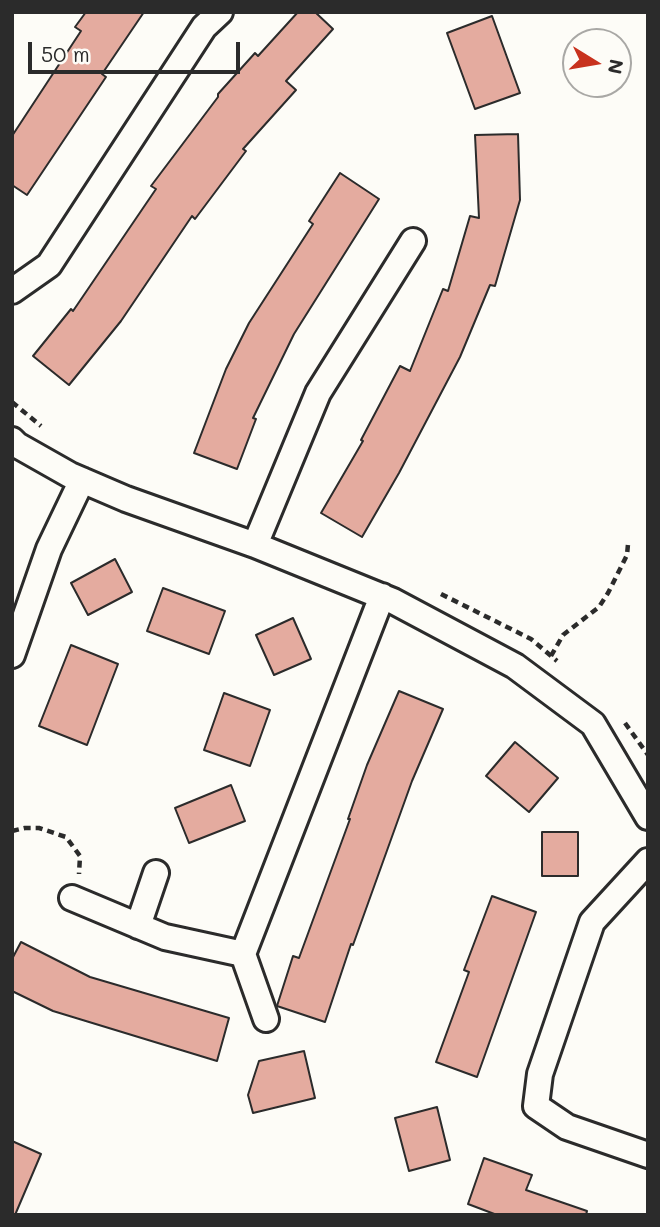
<!DOCTYPE html>
<style>
body{margin:0}
#map{position:relative;width:660px;height:1227px;overflow:hidden;background:#fdfcf7;font-family:Mali,sans-serif}
canvas{display:block}
.frame{position:absolute;inset:0;border:14px solid #2b2b2b;pointer-events:none}
.north{position:absolute;left:562px;top:28px;width:70px;height:70px;box-sizing:border-box;background:#fdfcf7;border:2px solid #a9a8a5;border-radius:50%;rotate:101deg;font-size:19px;font-weight:700;line-height:28px;text-align:center;color:#2b2b2b}
.north::after{content:'';display:block;margin:auto;width:24px;height:32px;background:#c8321e;clip-path:polygon(50% 0,100% 100%,50% 72%,0 100%)}
.scale{position:absolute;left:28px;top:42px;width:212px;height:32px;box-sizing:border-box;border:4px solid #2b2b2b;border-top:0;padding-left:9px;font-size:21px;line-height:24px;white-space:nowrap;color:#2b2b2b;-webkit-text-stroke:5px #fdfcf7;paint-order:stroke}
</style>
<div id="map">
<canvas width="660" height="1227"></canvas>
<div class="frame"></div>
<div class="north">N</div>
<div class="scale">50 m</div>
</div>
<script>
const c = document.querySelector('canvas').getContext('2d');
c.lineJoin = 'round';
function fillPath(path, color) {
  c.fillStyle = color;
  c.fill(path, 'evenodd');
}
function poly(rows) {
  const path = new Path2D();
  for (const r of rows) {
    path.moveTo(r[0], r[1]);
    for (let i = 2; i < r.length; i += 2) path.lineTo(r[i], r[i + 1]);
  }
  return path;
}
function strokePath(path, color, width, dash) {
  c.strokeStyle = color;
  c.lineWidth = width;
  c.lineCap = dash ? 'butt' : 'round';
  c.setLineDash(dash || []);
  c.stroke(path);
}
const building = poly([
 [86,12,144,12,102,74,106,77,27,195,12,185,12,136,81,31,75,27,86,12],
 [298,12,315,12,333,29,286,81,296,90,243,149,246,151,195,219,192,216,121,321,69,385,33,356,71,309,73,311,156,189,151,186,218,97,218,94,255,53,258,56,298,12],
 [492,16,520,93,475,109,447,33,492,16],
 [518,134,520,200,495,286,490,285,460,357,399,473,362,537,321,513,363,441,361,440,400,366,410,371,443,289,448,291,470,216,479,218,475,135,518,134],
 [340,173,379,199,294,334,253,418,256,419,237,469,194,453,226,369,249,323,313,224,309,221,340,173],
 [115,559,132,592,88,615,71,583,115,559],
 [163,588,225,611,209,654,147,631,163,588],
 [293,618,311,659,274,675,256,635,293,618],
 [71,645,118,664,87,745,39,726,71,645],
 [399,691,443,709,412,781,353,945,351,944,325,1022,277,1006,293,956,299,958,350,819,348,819,367,765,399,691],
 [224,693,270,710,250,766,204,750,224,693],
 [515,742,558,778,529,812,486,776,515,742],
 [231,785,245,821,189,843,175,808,231,785],
 [542,832,578,832,578,876,542,876,542,832],
 [492,896,536,912,477,1077,436,1062,469,972,464,970,492,896],
 [21,942,90,977,229,1018,217,1061,53,1011,12,991,12,959,21,942],
 [304,1051,315,1098,253,1113,248,1095,259,1061,304,1051],
 [437,1107,450,1160,409,1171,395,1118,437,1107],
 [12,1141,41,1154,15,1215,12,1215,12,1141],
 [484,1158,532,1175,526,1190,587,1211,586,1215,497,1215,468,1204,484,1158]
]);
fillPath(building, '#e4ab9f');
strokePath(building, '#2b2b2b', 2);
const street = poly([
 [12,291,49,265,204,27,220,12],
 [12,440,17,445,70,475,126,499,255,545,393,601,515,666,593,724,648,817],
 [255,545,318,393,413,241],
 [12,655,49,549,82,480],
 [648,861,592,922,540,1074,536,1106,567,1127,648,1155],
 [72,898,165,937,243,954,266,1019],
 [138,926,156,873],
 [243,954,382,596]
]);
strokePath(street, '#2b2b2b', 30);
strokePath(poly([
 [12,402,41,426],
 [441,594,531,639,557,661],
 [551,656,563,635,599,607,608,593,627,555,628,544],
 [625,723,648,755],
 [12,831,25,828,39,828,66,837,80,856,79,874]
]), '#2b2b2b', 4.5, [7, 5]);
strokePath(street, '#fdfcf7', 24);
</script>
